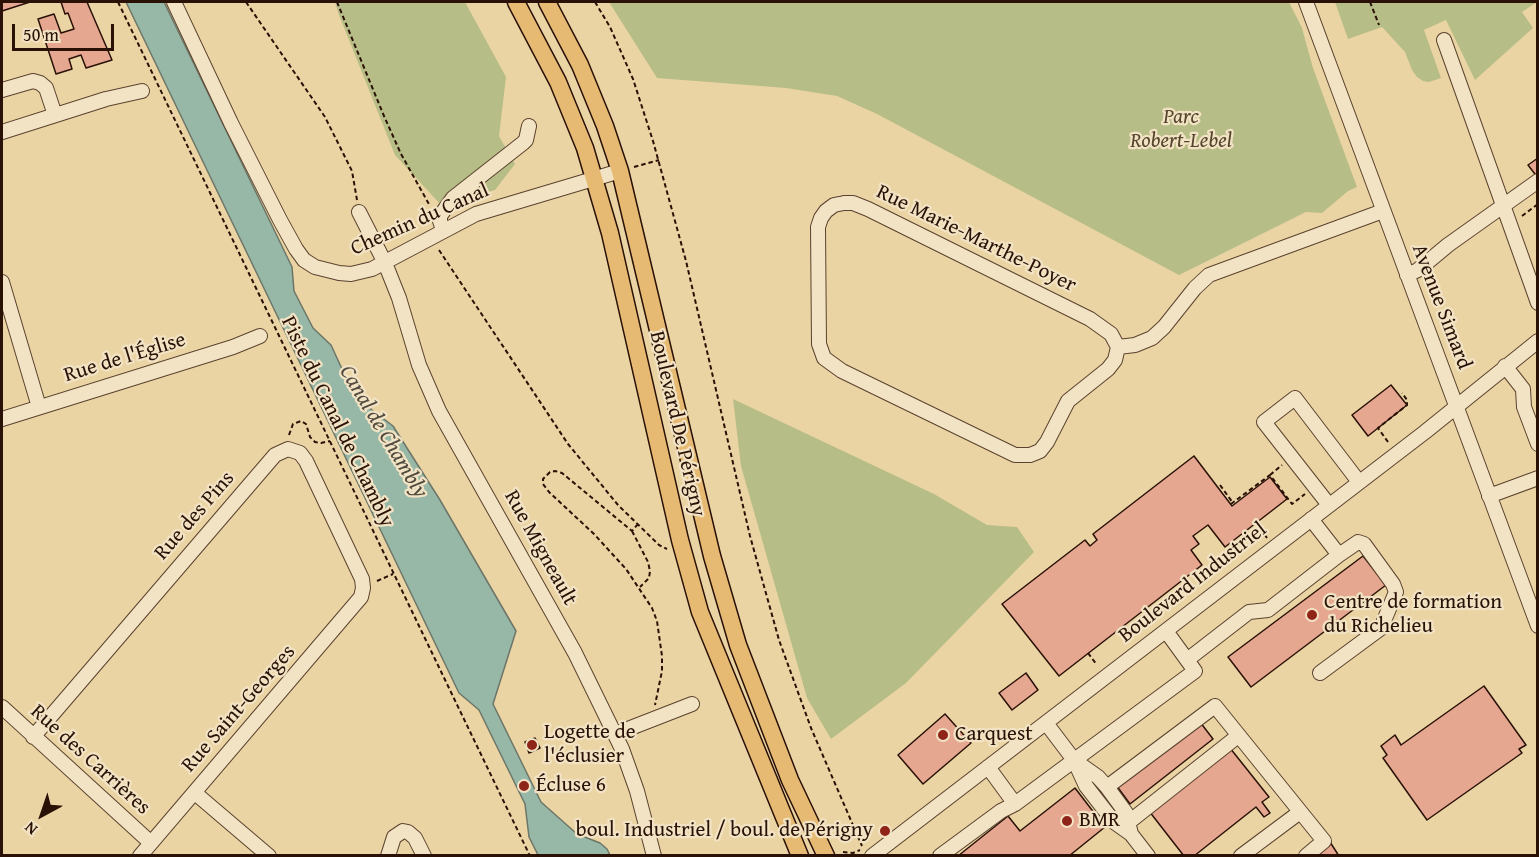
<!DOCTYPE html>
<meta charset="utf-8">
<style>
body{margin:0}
#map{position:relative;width:1539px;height:857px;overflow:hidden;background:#ebd4a4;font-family:"Gentium Book Plus",serif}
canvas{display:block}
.frame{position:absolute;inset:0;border:3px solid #2a1106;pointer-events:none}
.north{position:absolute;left:12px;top:785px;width:60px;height:60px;-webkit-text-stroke:4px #f2e3c4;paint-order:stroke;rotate:220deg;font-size:16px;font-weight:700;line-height:24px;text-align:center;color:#2a1106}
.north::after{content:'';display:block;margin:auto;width:21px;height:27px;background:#2a1106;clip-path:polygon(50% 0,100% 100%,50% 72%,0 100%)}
.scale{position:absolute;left:12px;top:24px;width:102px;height:27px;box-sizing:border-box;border:3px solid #2a1106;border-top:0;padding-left:8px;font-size:18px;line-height:21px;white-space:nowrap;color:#2a1106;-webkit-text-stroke:4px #f2e3c4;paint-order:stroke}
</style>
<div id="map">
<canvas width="1539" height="857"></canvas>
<div class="frame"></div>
<div class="north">N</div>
<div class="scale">50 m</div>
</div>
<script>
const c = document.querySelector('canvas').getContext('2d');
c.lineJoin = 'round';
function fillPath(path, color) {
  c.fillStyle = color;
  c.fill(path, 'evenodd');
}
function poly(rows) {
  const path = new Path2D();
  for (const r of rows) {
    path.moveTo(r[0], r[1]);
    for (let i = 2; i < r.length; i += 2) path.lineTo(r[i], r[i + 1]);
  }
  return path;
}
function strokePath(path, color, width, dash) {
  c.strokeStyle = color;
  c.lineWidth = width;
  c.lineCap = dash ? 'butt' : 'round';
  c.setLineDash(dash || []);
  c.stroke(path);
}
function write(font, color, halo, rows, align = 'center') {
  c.font = font + ' "Gentium Book Plus",serif';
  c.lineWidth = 4.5;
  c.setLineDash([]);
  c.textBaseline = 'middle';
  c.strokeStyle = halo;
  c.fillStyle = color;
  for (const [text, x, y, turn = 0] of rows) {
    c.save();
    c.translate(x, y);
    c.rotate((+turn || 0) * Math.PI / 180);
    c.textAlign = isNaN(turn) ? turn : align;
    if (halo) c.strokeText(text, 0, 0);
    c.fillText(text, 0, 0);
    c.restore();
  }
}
fillPath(poly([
 [335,2,465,2,506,77,499,136,515,164,495,190,441,205,395,155,339,15],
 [609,2,1289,2,1302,28,1313,68,1357,187,1348,191,1322,213,1306,212,1179,275,877,114,837,96,786,88,657,78],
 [1335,2,1537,2,1522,12,1533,28,1475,80,1446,20,1424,30,1441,78,1429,82,1423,81,1417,77,1412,70,1405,52,1382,27,1348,39],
 [733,399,934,494,987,525,1017,527,1034,552,906,683,831,739,807,698,741,466]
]), '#b7bd86');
const water = poly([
 [126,2,164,2,292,267,294,291,313,328,331,345,348,382,363,403,393,426,440,500,516,631,493,704,541,802,577,834,600,843,607,849,610,855,538,855,529,837,525,804,479,710,459,693,126,2]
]);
fillPath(water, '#98b8a7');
strokePath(water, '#6c7567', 1.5);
const building = poly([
 [2,2,30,2,2,11,2,2],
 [61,2,87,2,112,60,86,68,81,55,69,59,72,69,56,74,38,19,54,14,61,33,74,29,68,13,65,14,61,2],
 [1538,158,1538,178,1528,165,1538,158],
 [1391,385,1407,405,1368,436,1352,415,1391,385],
 [1194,456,1232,506,1270,477,1287,499,1225,547,1208,525,1193,536,1199,544,1191,550,1202,565,1059,676,1002,604,1085,540,1090,546,1097,540,1093,534,1194,456],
 [1363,556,1386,585,1251,687,1228,657,1363,556],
 [1026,673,1038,690,1012,710,999,693,1026,673],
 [1484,686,1526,745,1519,749,1522,753,1427,820,1383,758,1387,755,1381,746,1395,735,1401,745,1484,686],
 [945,714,971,743,923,784,898,755,945,714],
 [1200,722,1213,739,1130,804,1116,785,1200,722],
 [535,738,540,748,529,753,525,742,535,738],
 [1230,748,1269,797,1262,802,1270,813,1264,817,1256,807,1194,856,1184,856,1149,811,1230,748],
 [1075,788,1105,827,1069,856,958,856,1008,816,1020,831,1075,788],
 [1330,842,1339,856,1312,856,1330,842]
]);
fillPath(building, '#e6a791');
strokePath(building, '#2a1106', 1.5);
const minor = poly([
 [174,2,231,123,280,220,296,249,304,260,315,267,339,273,351,274,372,269,476,214,620,171],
 [1306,2,1538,626],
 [1444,40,1538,303],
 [2,90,33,81,40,83,46,88,55,115],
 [2,132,106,99,142,91],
 [844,203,853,203,868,209,1090,319,1111,334,1118,347,1115,360,1108,369,1068,401,1047,442,1040,451,1030,455,1015,455,842,371,824,358,819,344,818,227,821,218,826,211,834,205,844,203],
 [359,212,385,263,399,298,419,365,439,411,575,653,622,749,637,791,654,856],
 [443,230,440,221,440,216,453,198,523,143,526,140,529,126],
 [1407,275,1418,270,1448,245,1538,181],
 [2,282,39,407],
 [1118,347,1135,345,1152,338,1164,327,1195,288,1209,275,1383,211],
 [1505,366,1523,389,1524,407,1538,444],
 [2,419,233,347,260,336],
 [1489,496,1538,478],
 [1329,505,1264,422,1295,398,1359,482],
 [1187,660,1249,612,1268,610,1339,555,1311,519],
 [1320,673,1381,628,1396,592,1393,584,1364,544,1358,542,1339,555],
 [2,707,151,843],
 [1046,723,1074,760,1086,786,1114,822,1131,834,1126,813,1107,787,1098,777,1074,760],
 [615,734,692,704],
 [33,737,275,455,288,449,300,453,306,461,362,579,363,588,361,597,140,856],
 [988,767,1015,804],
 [1107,787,1215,706,1324,841,1306,856],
 [195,793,269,856],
 [1124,826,1238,736],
 [1131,834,1148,856],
 [388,856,394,837,403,831,408,832,415,838,424,856],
 [872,856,1425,432,1538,341],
 [940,856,1001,811,1015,804,1195,671,1166,631],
 [1241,856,1300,812]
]);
const major = poly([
 [516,2,558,82,585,148,610,233,680,540,700,612,800,856],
 [547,2,580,65,605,126,620,171,712,556,738,645,790,780,826,856]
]);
strokePath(minor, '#5a422e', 16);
strokePath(major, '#2a1106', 19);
strokePath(poly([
 [118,2,530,856],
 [246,2,325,117,352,171,357,200],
 [337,2,384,116,401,154,430,206],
 [595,2,610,27,633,79,653,141,686,261,750,536,779,640,811,728,862,846],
 [1370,2,1379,25],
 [634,167,659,160],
 [1522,216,1538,204],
 [439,250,568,444,618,505,659,545,667,549],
 [289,435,293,424,301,421,306,424,310,437,315,442,321,443,330,441],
 [1388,442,1378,428,1407,405,1407,400,1402,393],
 [1270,475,1282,465],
 [1220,485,1233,503],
 [1231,504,1270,475,1292,504,1305,494],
 [1256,523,1267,538],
 [638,524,632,531,562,473,555,471,550,472,543,479,543,484,549,492,594,534,626,569,652,608,657,621,662,656,662,671,655,705],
 [632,531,648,562,650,571,649,578,640,587],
 [377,581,393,574],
 [1088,653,1097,665],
 [843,852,853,853,860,850]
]), '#2a1106', 2, [4.5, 3]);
strokePath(minor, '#f2e3c4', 14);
strokePath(major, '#e6ba72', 16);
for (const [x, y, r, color] of [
 [1312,615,6,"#8f2418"],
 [943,735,6,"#8f2418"],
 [532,745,6,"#8f2418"],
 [524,786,6,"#8f2418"],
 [1067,821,6,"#8f2418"],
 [885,831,6,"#8f2418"]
]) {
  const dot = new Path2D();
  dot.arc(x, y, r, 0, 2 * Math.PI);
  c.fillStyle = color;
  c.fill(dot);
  strokePath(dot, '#f2e3c4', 2);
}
write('italic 21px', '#54452c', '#f2e3c4', [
 ["Parc",1181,118],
 ["Robert-Lebel",1181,142]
]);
write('21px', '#2a1106', '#f2e3c4', [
 ["Chemin du Canal",420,220,-24],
 ["Rue Marie-Marthe-Poyer",976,239,26],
 ["Avenue Simard",1441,307,69],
 ["Rue de l'Église",125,358,-17],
 ["Piste du Canal de Chambly",337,422,64],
 ["Boulevard De Périgny",677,424,77],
 ["Rue des Pins",195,516,-49],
 ["Rue Migneault",540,548,61],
 ["Boulevard Industriel",1193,583,-38],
 ["Rue Saint-Georges",239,709,-49],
 ["Rue des Carrières",90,760,42]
]);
write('21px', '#2a1106', '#f2e3c4', [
 ["Centre de formation",1324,603],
 ["du Richelieu",1324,627],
 ["Logette de",544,733],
 ["l'éclusier",544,757],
 ["Carquest",955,735],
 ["Écluse 6",536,786],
 ["BMR",1079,821],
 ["boul. Industriel / boul. de Périgny",873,831,"right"]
], 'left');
write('italic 22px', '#504b3e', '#f2e3c4', [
 ["Canal de Chambly",383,432,59]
]);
</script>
